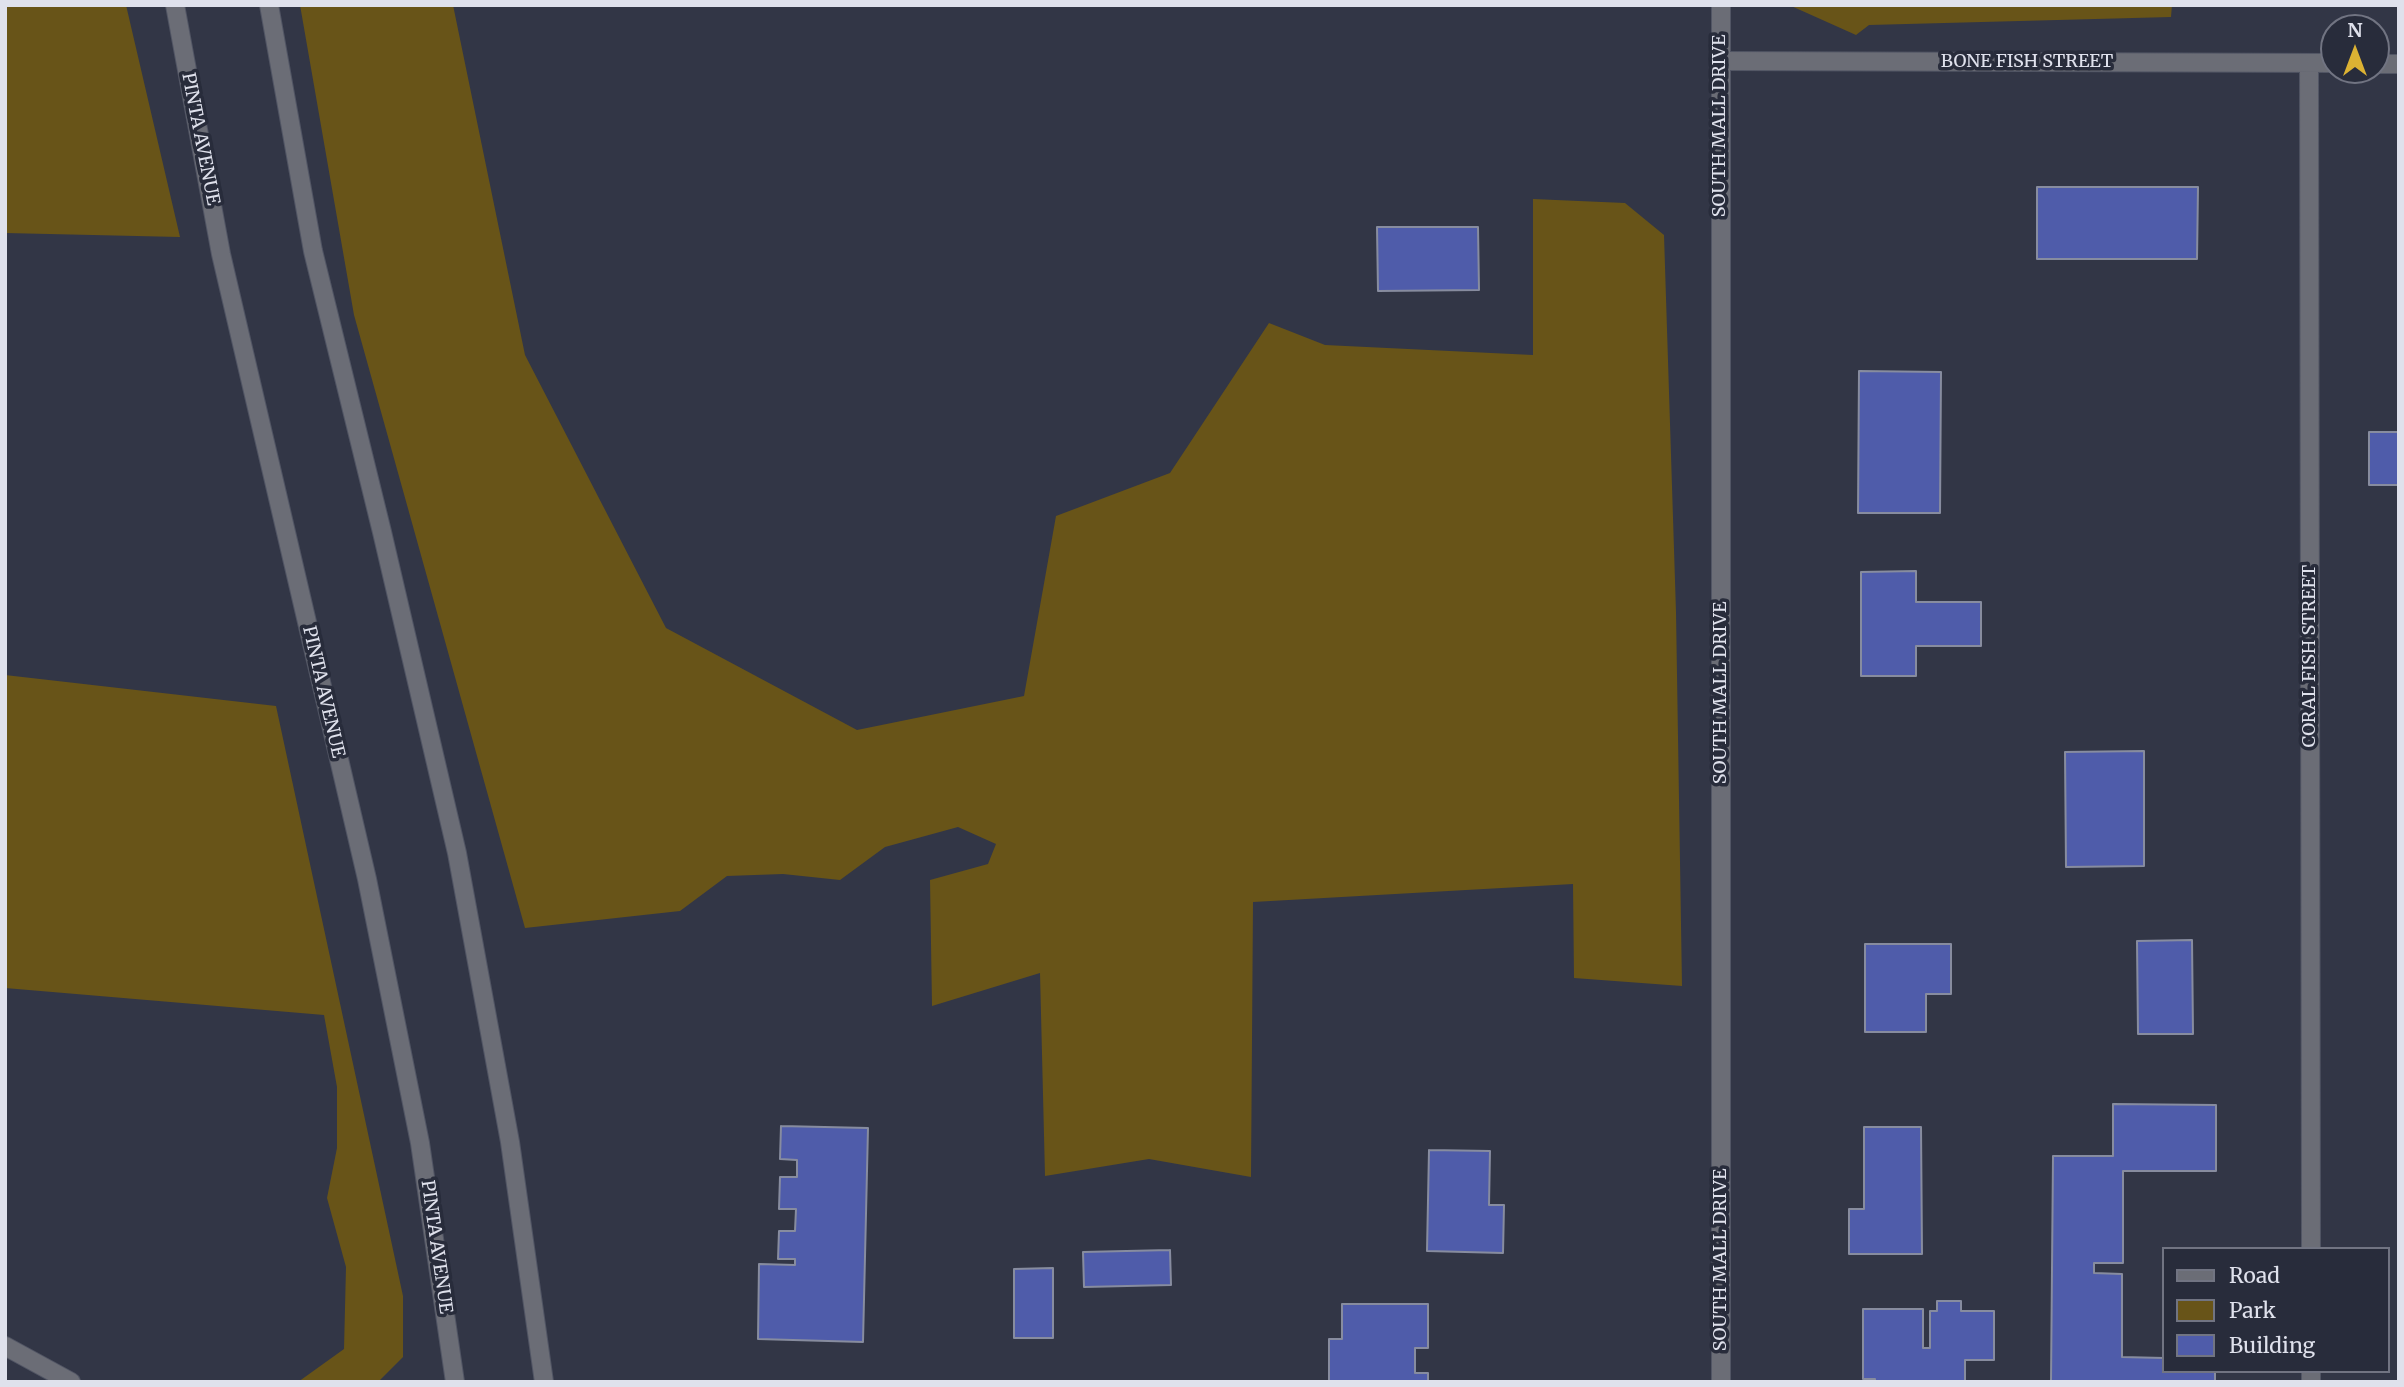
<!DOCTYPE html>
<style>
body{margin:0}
#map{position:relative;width:2404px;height:1387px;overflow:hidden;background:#323646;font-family:Merriweather,serif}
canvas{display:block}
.frame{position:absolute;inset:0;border:7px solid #dfe1ec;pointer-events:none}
.legend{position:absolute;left:2162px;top:1247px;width:228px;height:126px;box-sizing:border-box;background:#282c3b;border:2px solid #717482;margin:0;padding:9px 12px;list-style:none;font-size:21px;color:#dfe1ec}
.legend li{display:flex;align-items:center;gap:14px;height:35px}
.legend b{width:35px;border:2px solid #717482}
.north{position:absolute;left:2320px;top:14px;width:70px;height:70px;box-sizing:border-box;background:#282c3b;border:2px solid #717482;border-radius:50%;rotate:0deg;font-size:19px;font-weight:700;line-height:28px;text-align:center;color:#dfe1ec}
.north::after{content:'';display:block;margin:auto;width:24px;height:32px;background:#dcb233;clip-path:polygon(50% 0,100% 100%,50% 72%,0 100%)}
</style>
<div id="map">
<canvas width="2404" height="1387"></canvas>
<div class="frame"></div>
<ul class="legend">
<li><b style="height:9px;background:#6b6d76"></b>Road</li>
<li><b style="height:19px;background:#685418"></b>Park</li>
<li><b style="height:19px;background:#4f5caa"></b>Building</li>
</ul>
<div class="north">N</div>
</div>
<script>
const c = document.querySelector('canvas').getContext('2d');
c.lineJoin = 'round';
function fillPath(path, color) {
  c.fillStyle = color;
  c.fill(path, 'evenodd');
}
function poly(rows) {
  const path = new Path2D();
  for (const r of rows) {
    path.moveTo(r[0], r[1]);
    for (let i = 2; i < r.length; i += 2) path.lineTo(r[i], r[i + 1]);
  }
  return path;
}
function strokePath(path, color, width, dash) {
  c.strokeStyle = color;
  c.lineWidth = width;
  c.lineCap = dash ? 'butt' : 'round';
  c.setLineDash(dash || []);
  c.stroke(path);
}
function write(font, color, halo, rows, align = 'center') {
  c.font = font + ' Merriweather,serif';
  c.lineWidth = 7;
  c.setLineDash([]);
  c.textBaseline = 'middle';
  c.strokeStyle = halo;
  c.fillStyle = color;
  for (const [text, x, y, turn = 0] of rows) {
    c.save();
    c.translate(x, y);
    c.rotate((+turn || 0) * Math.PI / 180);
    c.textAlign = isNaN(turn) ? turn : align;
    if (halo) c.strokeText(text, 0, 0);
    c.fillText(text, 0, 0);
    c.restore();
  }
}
fillPath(poly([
 [5,5,126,5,180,237,5,233],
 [300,5,453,5,525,355,666,628,857,730,1024,696,1056,516,1170,473,1269,323,1325,345,1533,355,1533,199,1625,203,1664,235,1676,612,1682,986,1574,978,1573,884,1253,902,1251,1177,1149,1159,1045,1176,1040,973,932,1006,930,880,988,864,996,844,958,827,885,847,840,880,783,874,727,876,680,911,525,928,354,315],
 [1789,5,2172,5,2171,17,1869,25,1856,35],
 [5,675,276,706,403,1296,403,1357,378,1382,298,1382,344,1349,346,1267,327,1198,337,1148,337,1087,324,1015,5,988]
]), '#685418');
const building = poly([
 [2037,187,2198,187,2197,259,2037,259,2037,187],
 [1377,227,1478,227,1479,290,1378,291,1377,227],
 [1859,371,1941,372,1940,513,1858,513,1859,371],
 [2369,432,2399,432,2399,485,2369,485,2369,432],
 [1916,571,1916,602,1981,602,1981,646,1916,646,1916,676,1861,676,1861,572,1916,571],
 [2144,751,2144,866,2066,867,2065,752,2144,751],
 [2192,940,2193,1034,2138,1034,2137,941,2192,940],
 [1865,944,1951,944,1951,994,1926,994,1926,1032,1865,1032,1865,944],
 [2113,1104,2216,1105,2216,1171,2123,1171,2123,1263,2094,1263,2094,1273,2122,1274,2122,1357,2164,1358,2164,1371,2215,1371,2215,1382,2051,1382,2053,1156,2113,1156,2113,1104],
 [781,1126,868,1128,863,1342,758,1339,759,1264,795,1265,795,1259,778,1259,779,1231,795,1231,796,1209,779,1209,780,1177,797,1177,797,1160,780,1159,781,1126],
 [1864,1127,1921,1127,1922,1254,1849,1254,1849,1209,1864,1209,1864,1127],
 [1429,1150,1490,1151,1489,1205,1504,1205,1503,1253,1427,1251,1429,1150],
 [1170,1250,1171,1285,1084,1287,1083,1252,1170,1250],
 [1053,1268,1053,1338,1014,1338,1014,1269,1053,1268],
 [1937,1301,1961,1301,1961,1311,1994,1311,1994,1360,1965,1360,1965,1382,1875,1382,1875,1379,1863,1379,1863,1309,1923,1309,1923,1348,1930,1348,1930,1311,1937,1311,1937,1301],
 [1342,1304,1428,1304,1428,1348,1415,1348,1415,1373,1428,1373,1428,1382,1329,1382,1329,1339,1342,1339,1342,1304]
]);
fillPath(building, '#4f5caa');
strokePath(building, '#878c9f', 2);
const minor = poly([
 [1720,61,2334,63],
 [2309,63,2311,1249],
 [2376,64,2399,64],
 [5,1346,71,1382],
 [2311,1371,2311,1382]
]);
const tertiary = poly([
 [175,5,221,254,367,879,420,1143,455,1382],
 [269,5,313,251,382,532,457,853,510,1142,544,1382],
 [1721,5,1721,1382]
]);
strokePath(minor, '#515564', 20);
strokePath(tertiary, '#515564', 20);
strokePath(minor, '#6b6d76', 18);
strokePath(tertiary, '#6b6d76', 18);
write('18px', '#dfe1ec', '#282c3b', [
 ["BONE FISH STREET",2027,62],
 ["SOUTH MALL DRIVE",1720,126,-90],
 ["PINTA AVENUE",200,139,79],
 ["CORAL FISH STREET",2310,656,-90],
 ["PINTA AVENUE",323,692,77],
 ["SOUTH MALL DRIVE",1721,693,-90],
 ["PINTA AVENUE",436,1247,82],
 ["SOUTH MALL DRIVE",1721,1260,-90]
]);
</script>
